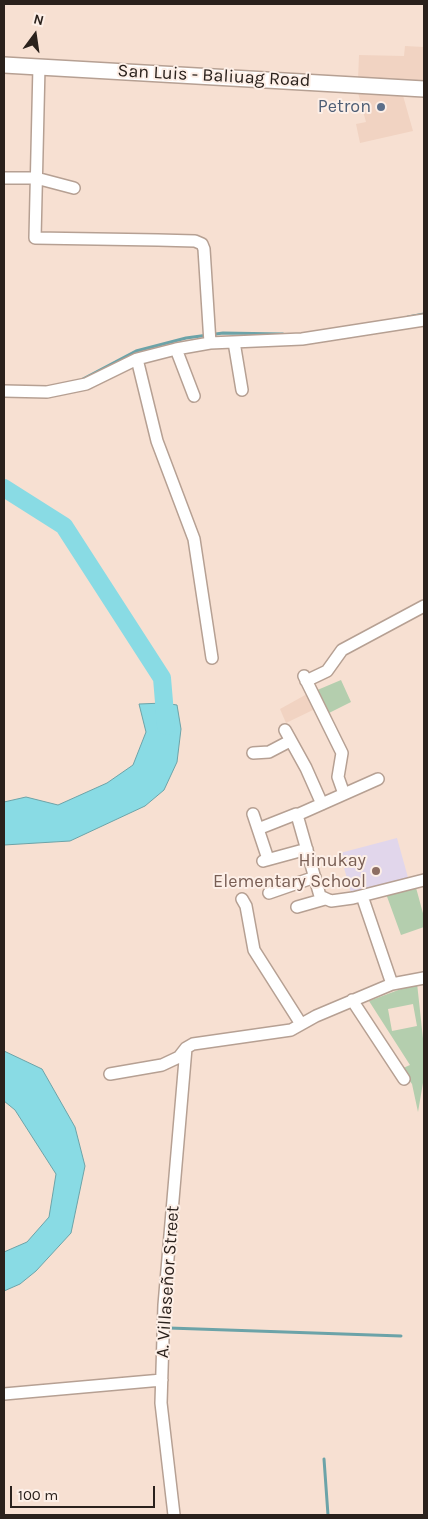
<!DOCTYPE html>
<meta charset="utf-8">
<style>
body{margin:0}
#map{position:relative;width:428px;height:1519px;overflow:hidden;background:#f7e0d2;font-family:Karla,sans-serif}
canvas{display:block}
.frame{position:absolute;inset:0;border:5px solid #2a211c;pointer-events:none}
.north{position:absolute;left:10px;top:10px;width:50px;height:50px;-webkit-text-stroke:4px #fdefe7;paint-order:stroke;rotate:14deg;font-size:14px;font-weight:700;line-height:20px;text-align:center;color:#2a211c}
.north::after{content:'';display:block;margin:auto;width:18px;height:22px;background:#2a211c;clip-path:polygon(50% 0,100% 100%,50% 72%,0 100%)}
.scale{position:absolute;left:10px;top:1486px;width:145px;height:22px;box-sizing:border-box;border:2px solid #2a211c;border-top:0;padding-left:6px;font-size:15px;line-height:18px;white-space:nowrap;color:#2a211c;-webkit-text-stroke:4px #fdefe7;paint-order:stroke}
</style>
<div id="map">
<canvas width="428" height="1519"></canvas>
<div class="frame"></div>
<div class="north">N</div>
<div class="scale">100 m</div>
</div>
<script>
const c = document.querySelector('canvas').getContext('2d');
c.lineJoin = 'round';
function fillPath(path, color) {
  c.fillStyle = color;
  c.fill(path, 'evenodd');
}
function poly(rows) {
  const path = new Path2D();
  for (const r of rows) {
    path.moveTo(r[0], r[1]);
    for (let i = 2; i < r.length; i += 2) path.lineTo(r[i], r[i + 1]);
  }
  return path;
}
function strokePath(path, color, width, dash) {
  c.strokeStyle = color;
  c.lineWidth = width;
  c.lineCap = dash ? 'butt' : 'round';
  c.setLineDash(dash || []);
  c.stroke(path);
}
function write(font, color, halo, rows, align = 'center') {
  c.font = font + ' Karla,sans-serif';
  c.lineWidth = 4;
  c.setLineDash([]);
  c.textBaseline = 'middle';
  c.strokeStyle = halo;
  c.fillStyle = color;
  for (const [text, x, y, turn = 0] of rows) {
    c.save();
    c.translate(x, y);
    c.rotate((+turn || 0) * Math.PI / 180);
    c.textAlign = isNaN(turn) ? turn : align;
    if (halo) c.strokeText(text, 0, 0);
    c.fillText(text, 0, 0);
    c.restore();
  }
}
fillPath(poly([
 [405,46,424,47,424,83,358,80,359,55,404,56],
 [357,89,402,92,413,131,360,143,356,124,366,122],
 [307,694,315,709,286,723,280,709]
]), '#f1d3c2');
fillPath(poly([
 [397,838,409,881,352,897,340,853]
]), '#e1d6eb');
fillPath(poly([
 [341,680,351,702,327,714,315,691],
 [415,884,424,917,424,927,401,935,385,891],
 [417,983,424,1048,424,1077,418,1112,412,1084,401,1069,410,1065,369,1001],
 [413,1004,417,1026,392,1031,388,1009]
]), '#b4ceae');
const water = poly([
 [164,703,177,705,181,729,177,762,164,790,145,806,70,841,4,845,4,802,26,797,58,805,107,783,133,765,146,732,139,704,164,703],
 [4,1051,42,1069,75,1127,85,1166,71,1233,36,1271,20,1284,4,1291,4,1252,27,1242,49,1217,56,1174,15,1110,4,1101,4,1051]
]);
fillPath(water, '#89dbe4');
strokePath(water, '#6ca3a8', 1);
strokePath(poly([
 [408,317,424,314],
 [83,379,136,351,186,338,223,333,283,334],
 [169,1328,401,1336],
 [324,1459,328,1515]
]), '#6ca3a8', 3);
strokePath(poly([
 [4,488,64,526,162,678,166,726]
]), '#89dbe4', 18);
const street = poly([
 [39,66,35,238,158,240,195,241,202,244,204,249,210,343],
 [4,178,36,178,74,188],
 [234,342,242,390],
 [176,349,194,396],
 [137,359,157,441,194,539,212,658],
 [4,391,47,392,86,384,137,359,176,349,210,343,302,339,424,320],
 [304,676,342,753,338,777,344,794],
 [306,681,327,671,342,650,424,606],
 [285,730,306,768,322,804],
 [253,753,269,752,290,741],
 [378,779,297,815,320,896,331,901,353,898,424,880],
 [253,814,268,859],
 [258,829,296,814],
 [263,861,307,849],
 [269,893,315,877],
 [362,896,392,984],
 [242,899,246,906,254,950,301,1024],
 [297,907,325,899],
 [352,1000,404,1079],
 [110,1074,162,1065,179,1057,186,1048,193,1044,291,1030,316,1016,392,984,424,978],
 [4,1394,162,1380],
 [174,1515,161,1403,164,1305,186,1048]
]);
const secondary = poly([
 [4,65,424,89]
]);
strokePath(street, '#b6a093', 14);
strokePath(secondary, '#b6a093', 18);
strokePath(street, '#fff', 11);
strokePath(secondary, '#fff', 15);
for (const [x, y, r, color] of [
 [381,107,5,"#5c6f8a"],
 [376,871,5,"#8d6e63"]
]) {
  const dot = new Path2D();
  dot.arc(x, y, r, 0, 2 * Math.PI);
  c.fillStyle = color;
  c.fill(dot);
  strokePath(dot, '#fdefe7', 2);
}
write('18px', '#2a211c', '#fdefe7', [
 ["San Luis - Baliuag Road",214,76,3],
 ["A. Villaseñor Street",168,1282,-86]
]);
write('18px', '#4e5e75', '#fdefe7', [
 ["Petron",371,107]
], 'right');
write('18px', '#785e54', '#fdefe7', [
 ["Hinukay",366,861],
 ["Elementary School",366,882]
], 'right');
</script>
